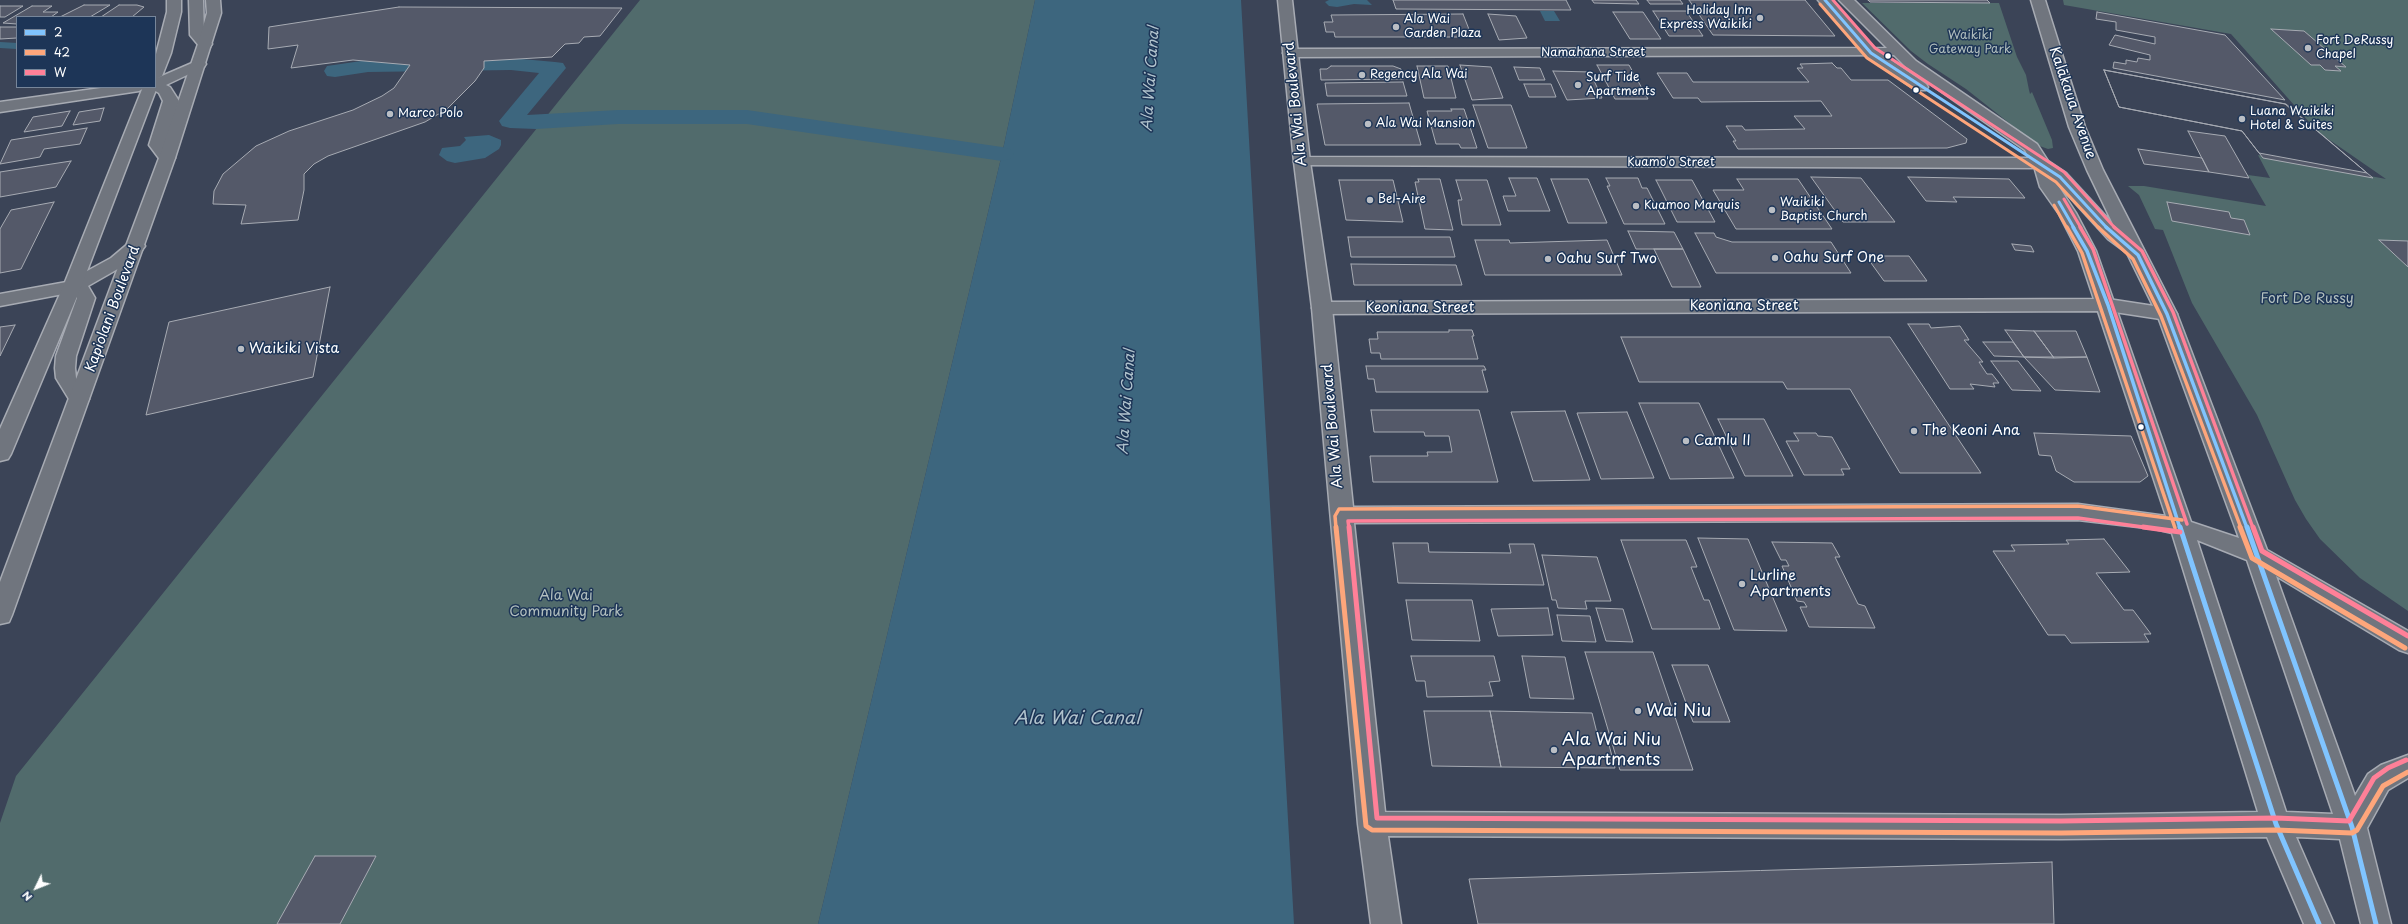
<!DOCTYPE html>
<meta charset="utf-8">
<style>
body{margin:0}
#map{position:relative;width:2408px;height:924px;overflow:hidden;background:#3b4457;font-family:"Playpen Sans",sans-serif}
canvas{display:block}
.legend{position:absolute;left:16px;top:16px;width:140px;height:72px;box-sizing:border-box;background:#1d3557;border:1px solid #77869a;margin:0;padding:5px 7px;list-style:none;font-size:12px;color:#fff}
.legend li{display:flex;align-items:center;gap:8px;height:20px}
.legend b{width:20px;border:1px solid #77869a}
.north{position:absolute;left:16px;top:868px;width:40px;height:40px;-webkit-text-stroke:3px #1d3557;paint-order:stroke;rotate:227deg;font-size:11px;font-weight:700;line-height:16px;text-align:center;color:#fff}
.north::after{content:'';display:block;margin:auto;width:14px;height:18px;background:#fff;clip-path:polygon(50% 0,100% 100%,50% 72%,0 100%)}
</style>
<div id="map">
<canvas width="2408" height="924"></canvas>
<ul class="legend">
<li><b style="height:5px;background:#80c4ff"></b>2</li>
<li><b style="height:5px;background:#fea67b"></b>42</li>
<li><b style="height:5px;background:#ff8098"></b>W</li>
</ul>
<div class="north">N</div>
</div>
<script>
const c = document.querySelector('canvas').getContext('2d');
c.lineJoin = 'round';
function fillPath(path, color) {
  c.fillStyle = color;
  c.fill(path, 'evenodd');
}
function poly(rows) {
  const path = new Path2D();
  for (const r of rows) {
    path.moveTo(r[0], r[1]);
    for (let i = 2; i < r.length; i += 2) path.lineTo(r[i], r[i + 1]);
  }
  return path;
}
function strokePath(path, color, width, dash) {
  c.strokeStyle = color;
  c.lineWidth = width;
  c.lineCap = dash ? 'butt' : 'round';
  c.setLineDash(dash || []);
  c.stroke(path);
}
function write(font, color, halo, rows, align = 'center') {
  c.font = font + ' "Playpen Sans",sans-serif';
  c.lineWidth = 3;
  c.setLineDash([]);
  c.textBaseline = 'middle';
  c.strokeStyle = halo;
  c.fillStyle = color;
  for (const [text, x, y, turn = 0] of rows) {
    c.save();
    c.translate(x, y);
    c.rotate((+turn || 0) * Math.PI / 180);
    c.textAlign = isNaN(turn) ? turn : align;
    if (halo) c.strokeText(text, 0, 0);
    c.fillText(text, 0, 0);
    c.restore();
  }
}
fillPath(poly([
 [640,0,1035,0,1002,154,818,924,0,924,0,823,16,776],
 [2063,0,2408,0,2408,611,2360,578,2320,539,2306,519,2295,500,2257,415,2192,303,2163,230,2155,229,2139,195,2128,186,2144,186,2266,206,2248,175,2270,178,2258,155,2386,179,2318,132,2231,34,2064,5],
 [1862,3,1999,3,2017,57,2026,75,2029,90,2030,94,2032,92,2052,140,2053,148,2048,149,2037,145,1966,89,1928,64,1911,51]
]), '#516b6c');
fillPath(poly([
 [1035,0,1241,0,1294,924,818,924,1002,154],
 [1329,0,1367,0,1372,5,1354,4,1337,7,1329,6,1325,2],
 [1540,11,1554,11,1560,21,1545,21],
 [489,135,501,140,501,145,499,149,485,158,455,163,447,161,439,155,442,148,460,146,466,140,464,137]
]), '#3d667e');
strokePath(poly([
 [0,45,17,46]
]), '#3d667e', 6);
fillPath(poly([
 [511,58,555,62,563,63,566,68,527,115,618,110,747,110,1002,147,1010,149,1014,154,1010,159,1002,161,747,124,618,124,536,129,510,128,502,126,499,121,539,73,511,70,368,72,335,77,327,76,324,71,327,66,368,60,511,58]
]), '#3d667e');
const building = poly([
 [1393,0,1566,0,1571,10,1396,9,1393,0],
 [1592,0,1636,0,1639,4,1594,3,1592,0],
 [1647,0,1680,0,1683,4,1650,4,1647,0],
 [1689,0,1805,0,1835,36,1713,35,1689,0],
 [1868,0,1987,0,1990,3,1870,2,1868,0],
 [84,5,110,5,90,17,60,17,84,5],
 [119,5,137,5,144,7,132,17,101,17,119,5],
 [0,6,23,6,5,17,0,17,0,6],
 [32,6,52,6,43,12,58,12,51,17,17,17,17,24,3,23,32,6],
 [399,7,622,8,600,36,584,37,579,43,565,44,552,57,484,61,484,68,475,81,447,109,425,122,328,156,314,164,304,174,304,190,298,220,241,224,246,205,213,204,214,191,223,174,256,146,289,131,353,110,382,96,394,88,410,65,353,60,291,68,298,45,268,49,269,27,399,7],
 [1653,11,1686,11,1703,36,1669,36,1653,11],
 [1613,12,1643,12,1661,39,1630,39,1613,12],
 [2097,12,2225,35,2285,100,2113,68,2114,62,2126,64,2126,60,2137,62,2138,58,2150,60,2150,55,2109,45,2115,35,2155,44,2155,37,2116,30,2116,22,2096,19,2097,12],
 [1463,14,1472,37,1335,37,1334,32,1326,32,1324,22,1333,22,1331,15,1463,14],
 [1488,14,1516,16,1527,38,1499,40,1488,14],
 [0,27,17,27,17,38,0,39,0,27],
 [2271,29,2304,31,2346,67,2335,66,2341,71,2325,70,2320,65,2311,65,2271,29],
 [1832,63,1837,68,1841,68,1851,80,1888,80,1967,139,1966,143,1947,148,1738,149,1733,141,1736,141,1726,126,1742,126,1745,130,1805,129,1794,116,1832,116,1821,101,1701,102,1698,98,1673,98,1657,73,1687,73,1693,82,1809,82,1797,68,1803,68,1800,64,1832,63],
 [1460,65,1491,67,1503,98,1472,100,1460,65],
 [1597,65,1629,65,1648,99,1615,99,1597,65],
 [1331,66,1393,66,1401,69,1404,79,1321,80,1320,69,1327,69,1331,66],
 [1417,66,1448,66,1456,98,1424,98,1417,66],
 [1514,67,1540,68,1545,80,1519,80,1514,67],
 [2104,70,2286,104,2367,173,2259,153,2242,131,2119,107,2104,70],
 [2104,70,2285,104,2373,178,2263,158,2242,131,2119,107,2104,70],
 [1553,71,1590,72,1602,98,1567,100,1553,71],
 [1403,82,1407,96,1327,96,1325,83,1403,82],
 [1524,84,1551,84,1556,97,1529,97,1524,84],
 [1409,103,1421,145,1325,145,1317,104,1409,103],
 [1473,105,1511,105,1527,148,1488,148,1473,105],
 [104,108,100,121,73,125,79,112,104,108],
 [1451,109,1464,109,1477,148,1461,148,1459,144,1436,144,1427,111,1452,111,1451,109],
 [70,111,62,126,24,132,33,117,70,111],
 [87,128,80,144,44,149,40,157,0,164,11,140,87,128],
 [2188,131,2225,136,2249,178,2209,172,2188,131],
 [2138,149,2202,158,2209,172,2144,164,2138,149],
 [71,161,56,187,0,197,0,172,71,161],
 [1811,177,1861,178,1895,222,1843,222,1811,177],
 [1908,177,2009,179,2025,198,1953,197,1957,202,1926,201,1908,177],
 [1509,178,1537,178,1550,211,1508,211,1503,196,1516,196,1509,178],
 [1606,178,1638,178,1642,188,1647,188,1665,224,1624,224,1607,186,1610,186,1606,178],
 [1418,179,1440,179,1453,230,1425,229,1415,182,1419,182,1418,179],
 [1551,179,1588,179,1607,223,1568,223,1551,179],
 [1737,179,1798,179,1832,229,1736,229,1713,190,1744,190,1737,179],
 [1339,180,1393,180,1403,222,1346,220,1339,180],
 [1456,180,1487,180,1501,225,1462,225,1458,200,1462,200,1456,180],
 [1656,180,1692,180,1715,222,1677,222,1656,180],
 [54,202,21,269,0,273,0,229,11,210,54,202],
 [2167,202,2229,212,2231,218,2244,220,2250,235,2172,221,2167,202],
 [1628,231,1674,232,1683,249,1636,249,1628,231],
 [1695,233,1714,233,1716,237,1732,242,1831,242,1851,273,1716,273,1695,233],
 [1348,237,1450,237,1455,257,1351,257,1348,237],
 [1475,240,1509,240,1510,243,1607,240,1622,275,1485,275,1475,240],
 [2379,240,2408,241,2408,267,2379,240],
 [2012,244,2031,246,2034,252,2015,250,2012,244],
 [1654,249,1683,249,1701,287,1672,287,1654,249],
 [1866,256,1909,256,1927,281,1884,281,1866,256],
 [1351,264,1456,265,1462,285,1354,285,1351,264],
 [330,287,313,377,146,415,169,322,330,287],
 [1908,324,1929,324,1931,328,1960,326,1969,340,1964,340,1983,362,1979,362,1987,374,1992,374,1999,383,1993,383,1995,387,1970,384,1974,389,1950,389,1908,324],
 [15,325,0,356,0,327,15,325],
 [1449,330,1472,330,1474,336,1472,336,1478,359,1381,359,1380,353,1371,353,1369,339,1378,339,1377,332,1449,332,1449,330],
 [2005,330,2034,331,2054,358,2024,357,2005,330],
 [2034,331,2076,331,2087,357,2054,358,2034,331],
 [1621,337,1890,337,1981,473,1900,473,1850,389,1787,389,1783,382,1639,382,1621,337],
 [1983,342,2013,342,2024,357,1994,356,1983,342],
 [2024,357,2087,357,2100,392,2055,390,2024,357],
 [1991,361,2018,361,2041,391,2012,390,1991,361],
 [1366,366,1484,366,1486,370,1482,370,1488,392,1376,392,1374,379,1368,379,1366,366],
 [1639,403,1699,403,1734,478,1670,479,1639,403],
 [1371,410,1479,410,1498,482,1373,482,1370,456,1428,456,1427,452,1452,452,1449,436,1425,436,1424,432,1374,432,1371,410],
 [1565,411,1590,480,1533,481,1511,412,1565,411],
 [1627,412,1654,478,1601,479,1577,413,1627,412],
 [1718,419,1764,419,1793,476,1745,476,1718,419],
 [1794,433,1816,433,1818,436,1832,437,1850,469,1841,469,1844,475,1804,475,1786,441,1799,441,1794,433],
 [2034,433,2131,436,2148,476,2140,482,2074,482,2056,471,2051,456,2039,455,2034,433],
 [1698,538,1748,539,1787,631,1734,630,1698,538],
 [2104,539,2130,572,2096,573,2124,610,2133,610,2151,634,2144,634,2149,642,2071,643,2065,635,2048,635,1993,551,2015,551,2011,545,2069,544,2066,540,2104,539],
 [1621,540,1686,540,1697,567,1691,567,1704,600,1709,600,1720,629,1652,629,1621,540],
 [1772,542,1832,543,1840,557,1835,557,1858,604,1865,606,1875,628,1809,627,1800,607,1807,607,1804,602,1797,601,1782,566,1789,566,1786,560,1781,560,1772,542],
 [1393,543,1428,543,1429,552,1511,553,1509,544,1534,544,1544,585,1398,583,1393,543],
 [1542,555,1597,557,1611,601,1585,601,1587,609,1558,608,1556,600,1552,600,1542,555],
 [1406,600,1472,600,1480,641,1412,640,1406,600],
 [1548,608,1553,635,1498,636,1491,609,1548,608],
 [1596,608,1623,609,1633,642,1606,641,1596,608],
 [1557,615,1590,616,1596,642,1562,641,1557,615],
 [1585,652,1653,652,1693,770,1620,770,1585,652],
 [1411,656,1494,656,1500,681,1489,682,1493,696,1427,697,1425,681,1416,681,1411,656],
 [1522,656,1565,657,1574,699,1530,698,1522,656],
 [1672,665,1708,665,1730,722,1693,722,1672,665],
 [1424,711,1490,711,1501,767,1432,766,1424,711],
 [1490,711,1592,713,1597,733,1606,733,1615,768,1501,767,1490,711],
 [315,856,376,856,340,924,277,924,315,856],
 [2052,862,2054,924,1478,924,1469,879,2052,862]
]);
fillPath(building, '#545969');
strokePath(building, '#a7abb3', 1);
const street = poly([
 [1897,48,1902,49,1904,52,1902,55,1290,57,1283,53,1290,49,1897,48],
 [1302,157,2041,158,2047,160,2049,163,2047,166,2041,168,1296,165,1294,162,1296,159,1302,157],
 [72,281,79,283,81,287,79,291,0,306,0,294,72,281],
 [2108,299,2167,308,2174,310,2177,314,2174,318,2167,320,2108,311,1322,314,1315,312,1312,308,1315,304,1322,302,2108,299]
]);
const secondary = poly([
 [189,0,203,0,204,34,212,44,210,47,200,47,190,35,189,0],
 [1278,0,1292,0,1310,162,1332,308,1353,507,2078,504,2166,516,2078,251,2059,214,2040,187,2034,166,2028,160,2029,158,2025,150,1906,67,1839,0,1854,0,1916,61,2037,144,2048,161,2066,173,2113,224,2087,170,2069,127,2031,0,2045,0,2085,127,2103,170,2177,314,2267,550,2408,631,2408,653,2399,650,2276,576,2355,796,2368,774,2381,765,2408,755,2408,778,2388,790,2367,828,2391,924,2361,924,2340,839,2296,837,2334,924,2304,924,2267,837,2061,839,1388,836,1401,924,1371,924,1358,824,1312,308,1294,162,1278,0],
 [2055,181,2108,239,2127,253,2157,314,2239,538,2191,522,2096,251,2076,213,2055,181],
 [2078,520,2155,529,2172,533,2258,812,2061,815,1385,812,1354,523,2078,520],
 [2197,540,2247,560,2333,814,2286,812,2197,540],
 [1818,0,1832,0,1876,50,1926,84,1928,87,1926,90,1916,90,1866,56,1818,0],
 [199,60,204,61,206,64,204,67,166,85,170,87,179,101,165,145,175,158,173,161,167,163,161,161,149,145,163,101,159,93,148,87,155,87,155,79,199,60],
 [108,87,146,87,139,91,0,112,0,102,108,87],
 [136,241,142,242,145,246,142,250,123,266,88,286,95,298,76,356,75,368,76,378,89,399,86,404,79,405,72,404,56,378,55,368,56,356,77,298,74,293,65,291,63,287,65,283,111,258,130,242,136,241]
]);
const primary = poly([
 [167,0,181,0,181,12,171,53,162,76,155,80,155,58,167,12,167,0],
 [206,0,220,0,221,13,175,158,12,615,9,622,0,624,0,582,159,158,198,44,207,13,206,0],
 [155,84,157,87,81,287,11,454,8,459,0,461,0,429,63,287,143,87,155,87,155,84]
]);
strokePath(street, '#a7abb3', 3);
strokePath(secondary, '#a7abb3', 3);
strokePath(primary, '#a7abb3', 3);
fillPath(street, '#70757e');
fillPath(secondary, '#70757e');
fillPath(primary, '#70757e');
strokePath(poly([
 [1825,0,1871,53,2060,177,2107,228],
 [2059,202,2074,228]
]), '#80c4ff', 3);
strokePath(poly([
 [2073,227,2087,251,2108,305,2180,528],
 [2106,227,2138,255,2167,314,2247,528]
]), '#80c4ff', 3.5);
strokePath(poly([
 [2180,527,2276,824,2319,924],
 [2247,527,2352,827,2376,924]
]), '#80c4ff', 5);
strokePath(poly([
 [1820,4,1867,58,2056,182,2099,228],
 [2054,205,2067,228]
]), '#fea67b', 3);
strokePath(poly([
 [2067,227,2082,253,2175,528],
 [2098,227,2133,259,2161,316,2241,528],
 [1336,528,1335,516,1339,509,2078,506,2182,520]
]), '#fea67b', 3.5);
strokePath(poly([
 [1336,527,1366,826,1372,830,2061,833,2276,830,2352,833,2357,830,2383,786,2408,772],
 [2240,527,2252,558,2405,648]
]), '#fea67b', 5);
strokePath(poly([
 [1833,0,1875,48,2064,172,2115,228],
 [2064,199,2081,228]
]), '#ff8098', 3);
strokePath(poly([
 [2080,227,2093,249,2187,524],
 [2114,227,2142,251,2173,312,2253,528],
 [1349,528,1348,521,2078,518,2150,528]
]), '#ff8098', 3.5);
strokePath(poly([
 [1349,527,1377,818,2061,821,2276,818,2349,821,2374,778,2388,768,2406,760],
 [2143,527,2180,532],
 [2253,527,2262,551,2408,636]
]), '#ff8098', 5);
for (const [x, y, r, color] of [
 [1760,18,4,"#babec4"],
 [1396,27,4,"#babec4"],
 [2308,48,4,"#babec4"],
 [1888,56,3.5,"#fff"],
 [1362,75,4,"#babec4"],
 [1578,85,4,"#babec4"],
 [1916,90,3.5,"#fff"],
 [390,114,4,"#babec4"],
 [2242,119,4,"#babec4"],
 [1368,124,4,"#babec4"],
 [1370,200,4,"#babec4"],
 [1636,206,4,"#babec4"],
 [1772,210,4,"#babec4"],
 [1775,258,4,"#babec4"],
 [1548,259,4,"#babec4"],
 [241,349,4,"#babec4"],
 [2141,427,3.5,"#fff"],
 [1914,431,4,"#babec4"],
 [1686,441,4,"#babec4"],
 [1742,584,4,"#babec4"],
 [1638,711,4,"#babec4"],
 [1554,750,4,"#babec4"]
]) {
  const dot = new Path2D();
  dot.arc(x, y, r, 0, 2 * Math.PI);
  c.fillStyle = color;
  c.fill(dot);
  strokePath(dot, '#1d3557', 1.5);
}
write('12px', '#fff', '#1d3557', [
 ["Holiday Inn",1752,11,"right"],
 ["Express Waikiki",1752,25,"right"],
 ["Ala Wai",1404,20],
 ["Garden Plaza",1404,34],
 ["Fort DeRussy",2316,41],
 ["Chapel",2316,55],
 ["Regency Ala Wai",1370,75],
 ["Surf Tide",1586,78],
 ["Apartments",1586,92],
 ["Luana Waikiki",2250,112],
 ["Hotel & Suites",2250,126],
 ["Marco Polo",398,114],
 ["Ala Wai Mansion",1376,124],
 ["Bel-Aire",1378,200],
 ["Waikiki",1780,203],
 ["Baptist Church",1780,217],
 ["Kuamoo Marquis",1644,206]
], 'left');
write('12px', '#b2bfbe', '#1d3557', [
 ["Waikīkī",1970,36],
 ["Gateway Park",1970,50]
]);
write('12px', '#fff', '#1d3557', [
 ["Namahana Street",1593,53],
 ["Kuamo'o Street",1671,163]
]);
write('14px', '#fff', '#1d3557', [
 ["Kalākaua Avenue",2072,103,71],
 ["Ala Wai Boulevard",1296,104,-96],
 ["Keoniana Street",1744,306],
 ["Keoniana Street",1420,308],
 ["Kapiolani Boulevard",113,309,-70],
 ["Ala Wai Boulevard",1333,426,-95]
]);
write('14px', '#fff', '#1d3557', [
 ["Oahu Surf One",1783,258],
 ["Oahu Surf Two",1556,259],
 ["Waikiki Vista",249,349],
 ["The Keoni Ana",1922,431],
 ["Camlu II",1694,441],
 ["Lurline",1750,576],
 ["Apartments",1750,592]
], 'left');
write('14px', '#b2bfbe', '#1d3557', [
 ["Fort De Russy",2307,299],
 ["Ala Wai",566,596],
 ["Community Park",566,612]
]);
write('italic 15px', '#b1c3cd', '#1d3557', [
 ["Ala Wai Canal",1151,79,-86],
 ["Ala Wai Canal",1127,402,-86]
]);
write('17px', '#fff', '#1d3557', [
 ["Wai Niu",1646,711],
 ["Ala Wai Niu",1562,740],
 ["Apartments",1562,760]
], 'left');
write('italic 18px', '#b1c3cd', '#1d3557', [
 ["Ala Wai Canal",1077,719]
]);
</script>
